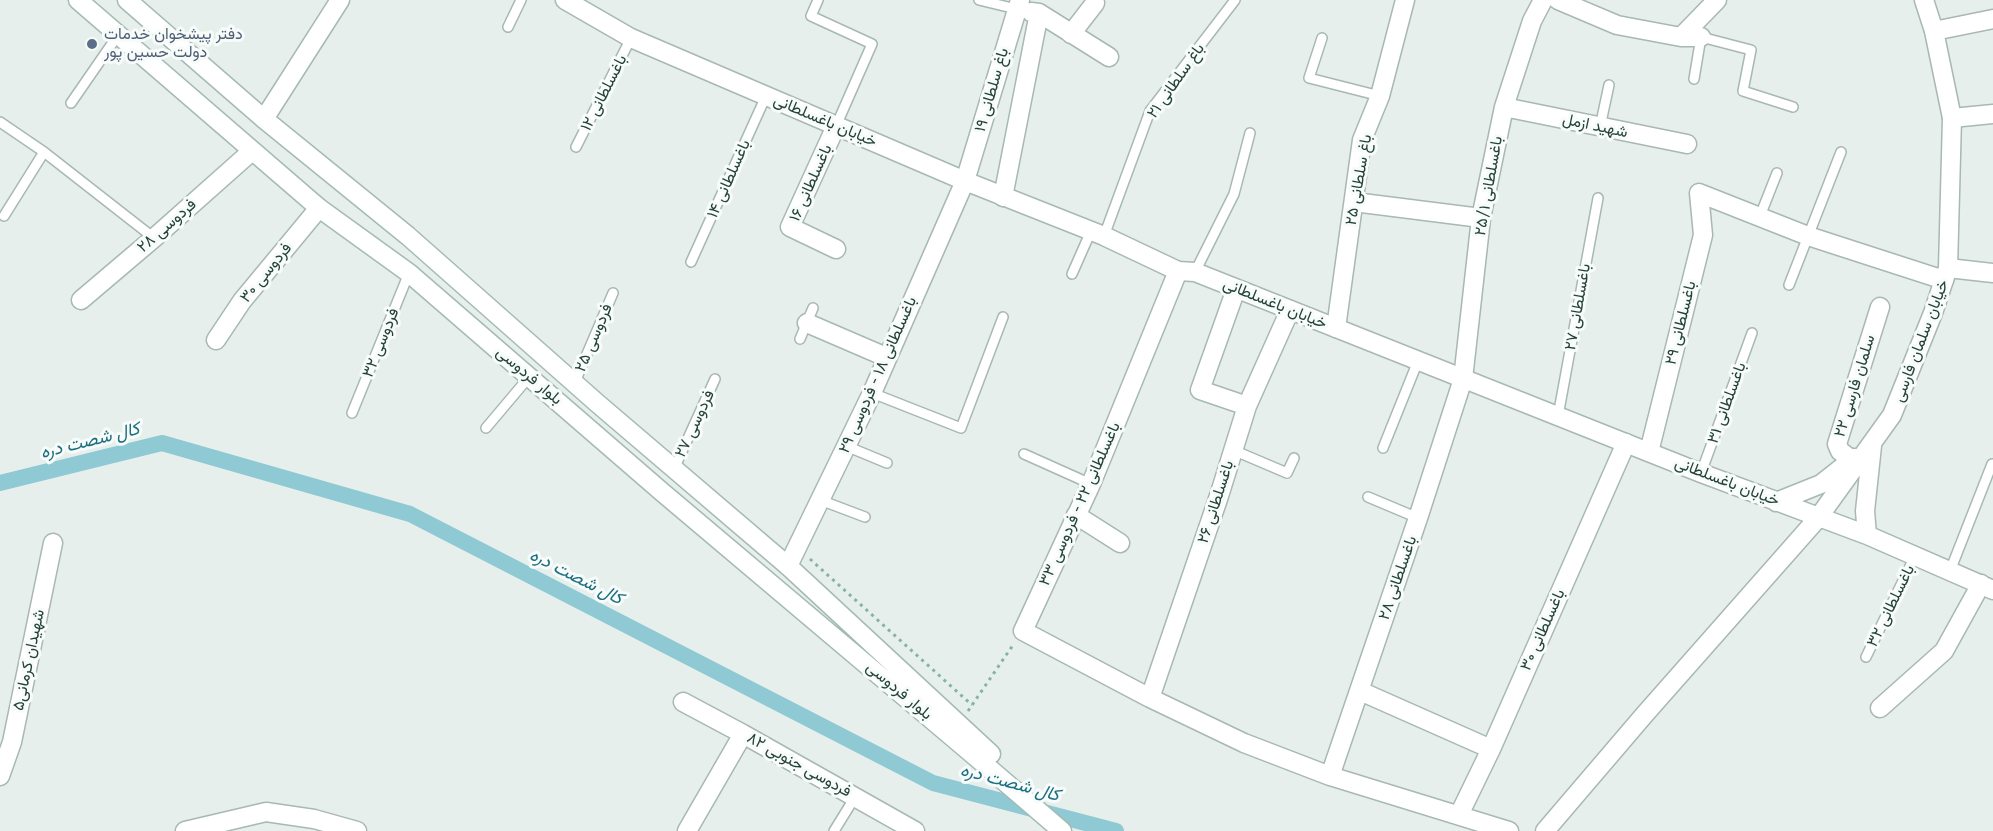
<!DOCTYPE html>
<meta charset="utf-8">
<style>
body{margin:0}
canvas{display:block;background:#e6efeb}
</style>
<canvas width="1993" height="831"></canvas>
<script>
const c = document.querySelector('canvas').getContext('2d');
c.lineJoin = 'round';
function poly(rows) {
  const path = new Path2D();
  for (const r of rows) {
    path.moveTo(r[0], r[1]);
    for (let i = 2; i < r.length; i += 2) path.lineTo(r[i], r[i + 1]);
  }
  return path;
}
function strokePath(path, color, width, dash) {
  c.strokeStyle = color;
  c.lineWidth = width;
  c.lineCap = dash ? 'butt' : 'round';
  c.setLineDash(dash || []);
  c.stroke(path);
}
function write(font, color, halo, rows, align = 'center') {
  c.font = font + ' "Fira Sans",Vazirmatn,sans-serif';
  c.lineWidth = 6;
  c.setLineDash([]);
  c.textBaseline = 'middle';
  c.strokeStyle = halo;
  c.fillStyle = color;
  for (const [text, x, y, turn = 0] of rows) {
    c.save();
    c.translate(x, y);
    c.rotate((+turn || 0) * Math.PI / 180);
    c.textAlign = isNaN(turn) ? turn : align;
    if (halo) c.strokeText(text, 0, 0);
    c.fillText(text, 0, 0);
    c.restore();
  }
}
strokePath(poly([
 [0,483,162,443,410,514,933,783,1116,831]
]), '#8ec9d4', 16);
const service = poly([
 [818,0,811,16,872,44,836,126],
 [979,0,1016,9],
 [508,27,521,0],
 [1322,38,1309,78,1380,96],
 [1694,79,1701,37,1751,50,1743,91,1793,107],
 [71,103,118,35],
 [0,122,44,152,154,238],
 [1600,127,1609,85],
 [576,147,631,38],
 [4,216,44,152],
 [1760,216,1777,173],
 [1104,236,1150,111,1235,0],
 [691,262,766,96],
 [1195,272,1234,194,1250,133],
 [1072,274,1091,231],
 [1789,285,1841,152],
 [800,339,813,308],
 [575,382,613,293],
 [872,393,961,428,1003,317],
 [352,413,409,273],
 [1558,416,1598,198],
 [486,428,529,377],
 [846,446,887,463],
 [1383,448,1418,361],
 [1233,450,1287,473,1294,458],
 [1024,454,1091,484],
 [674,469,715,379],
 [1701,473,1752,333],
 [1368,497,1418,518],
 [820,500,865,517],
 [1950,571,1992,464],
 [1866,657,1915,556],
 [834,831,855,797]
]);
const minor = poly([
 [1558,0,1617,25,1681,37,1701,37],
 [1031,12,1039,13,1109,57],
 [1934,31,1993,19],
 [1071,34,1095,3],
 [1681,37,1717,0],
 [1504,107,1687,144],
 [1952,118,1993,114],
 [264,119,340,0],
 [836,126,790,227,836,249],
 [1003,197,1039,13],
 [1354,202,1481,218],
 [1948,268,1993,273],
 [1178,271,1091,484,1023,631,1150,698,1244,743,1330,776,1509,831],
 [1236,289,1200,390,1247,406],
 [81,300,154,238,252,151],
 [807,323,886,357],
 [1336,328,1362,140,1380,96,1405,0],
 [216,340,242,301,319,208],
 [1649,452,1703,235,1699,193,1808,236,1944,280],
 [1852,460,1840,451,1837,444,1880,307],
 [1076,515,1120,543],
 [788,566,872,393,965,181,1020,0],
 [1360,691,1491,749],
 [1150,698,1219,496,1247,406,1290,310],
 [683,702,743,734,915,831],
 [1880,708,1944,651,1981,584],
 [0,776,12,742,53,543],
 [1330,776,1418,518,1463,379,1481,218,1504,107,1532,21,1543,0],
 [1459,815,1491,749,1626,443],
 [185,831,266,812,314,819,357,831],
 [687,831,743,734],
 [1545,831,1645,714,1818,518]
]);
const tertiary = poly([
 [565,0,631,38,965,181,1104,236,1178,271,1195,272,1701,473,1867,535,1993,590],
 [1776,502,1821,484,1854,458],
 [1818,518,1892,415,1933,313,1948,268,1952,118,1934,31,1924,0],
 [1867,535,1865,511,1872,446]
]);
const secondary = poly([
 [78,0,319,208,409,273,662,492,976,757,1062,831],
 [127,0,264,119,408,236,597,403,788,566,991,754]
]);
strokePath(service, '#a8b8b2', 12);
strokePath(minor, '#a8b8b2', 21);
strokePath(tertiary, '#a8b8b2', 21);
strokePath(secondary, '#a4bbb3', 21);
strokePath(poly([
 [810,559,972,705],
 [968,711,1013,645]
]), '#86b3a5', 3, [3, 4.5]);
strokePath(service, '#fff', 9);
strokePath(minor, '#fff', 18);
strokePath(tertiary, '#fff', 18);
strokePath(secondary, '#fff', 18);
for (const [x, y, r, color] of [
 [92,44,6,"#5c6f8a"]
]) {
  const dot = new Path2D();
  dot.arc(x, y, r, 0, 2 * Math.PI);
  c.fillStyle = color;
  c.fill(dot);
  strokePath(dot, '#f7fbf9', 2);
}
write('16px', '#4e5e75', '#f7fbf9', [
 ["دفتر پیشخوان خدمات",104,35],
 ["دولت حسین پور",104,53]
], 'left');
write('16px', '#24423a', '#f7fbf9', [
 ["باغ سلطانی ۲۱",1176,81,-55],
 ["باغ سلطانی ۱۹",992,90,-74],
 ["باغسلطانی ۱۲",604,93,-63],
 ["خیابان باغسلطانی",825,121,23],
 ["شهید ازمل",1595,126,12],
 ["باغسلطانی ۱۴",729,179,-66],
 ["باغ سلطانی ۲۵",1359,180,-80],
 ["باغسلطانی ۱۶",811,183,-66],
 ["باغسلطانی ۲۵/۱",1489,186,-80],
 ["فردوسی ۲۸",167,226,-41],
 ["فردوسی ۳۰",266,273,-51],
 ["خیابان باغسلطانی",1275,304,22],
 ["باغسلطانی ۲۷",1578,307,-80],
 ["باغسلطانی ۲۹",1681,323,-76],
 ["فردوسی ۲۵",594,338,-67],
 ["خیابان سلمان فارسی",1921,341,-69],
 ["فردوسی ۳۲",381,343,-68],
 ["باغسلطانی ۱۸ - فردوسی ۲۹",878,375,-66],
 ["بلوار فردوسی",529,376,40],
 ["سلمان فارسی ۲۲",1855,386,-73],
 ["باغسلطانی ۳۱",1727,403,-70],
 ["فردوسی ۲۷",695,424,-65],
 ["خیابان باغسلطانی",1727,482,21],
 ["باغسلطانی ۲۶",1216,502,-72],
 ["باغسلطانی ۲۲ - فردوسی ۳۳",1080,504,-66],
 ["باغسلطانی ۲۸",1398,578,-71],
 ["باغسلطانی ۳۲",1891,606,-64],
 ["باغسلطانی ۳۰",1543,630,-66],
 ["شهیدان کرمانی۵",29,660,-78],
 ["بلوار فردوسی",899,691,40],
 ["فردوسی جنوبی ۸۲",799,765,29]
]);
write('italic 18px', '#1c6f80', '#f7fbf9', [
 ["کال شصت دره",90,441,-14],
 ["کال شصت دره",576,577,27],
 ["کال شصت دره",1010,783,15]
]);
</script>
